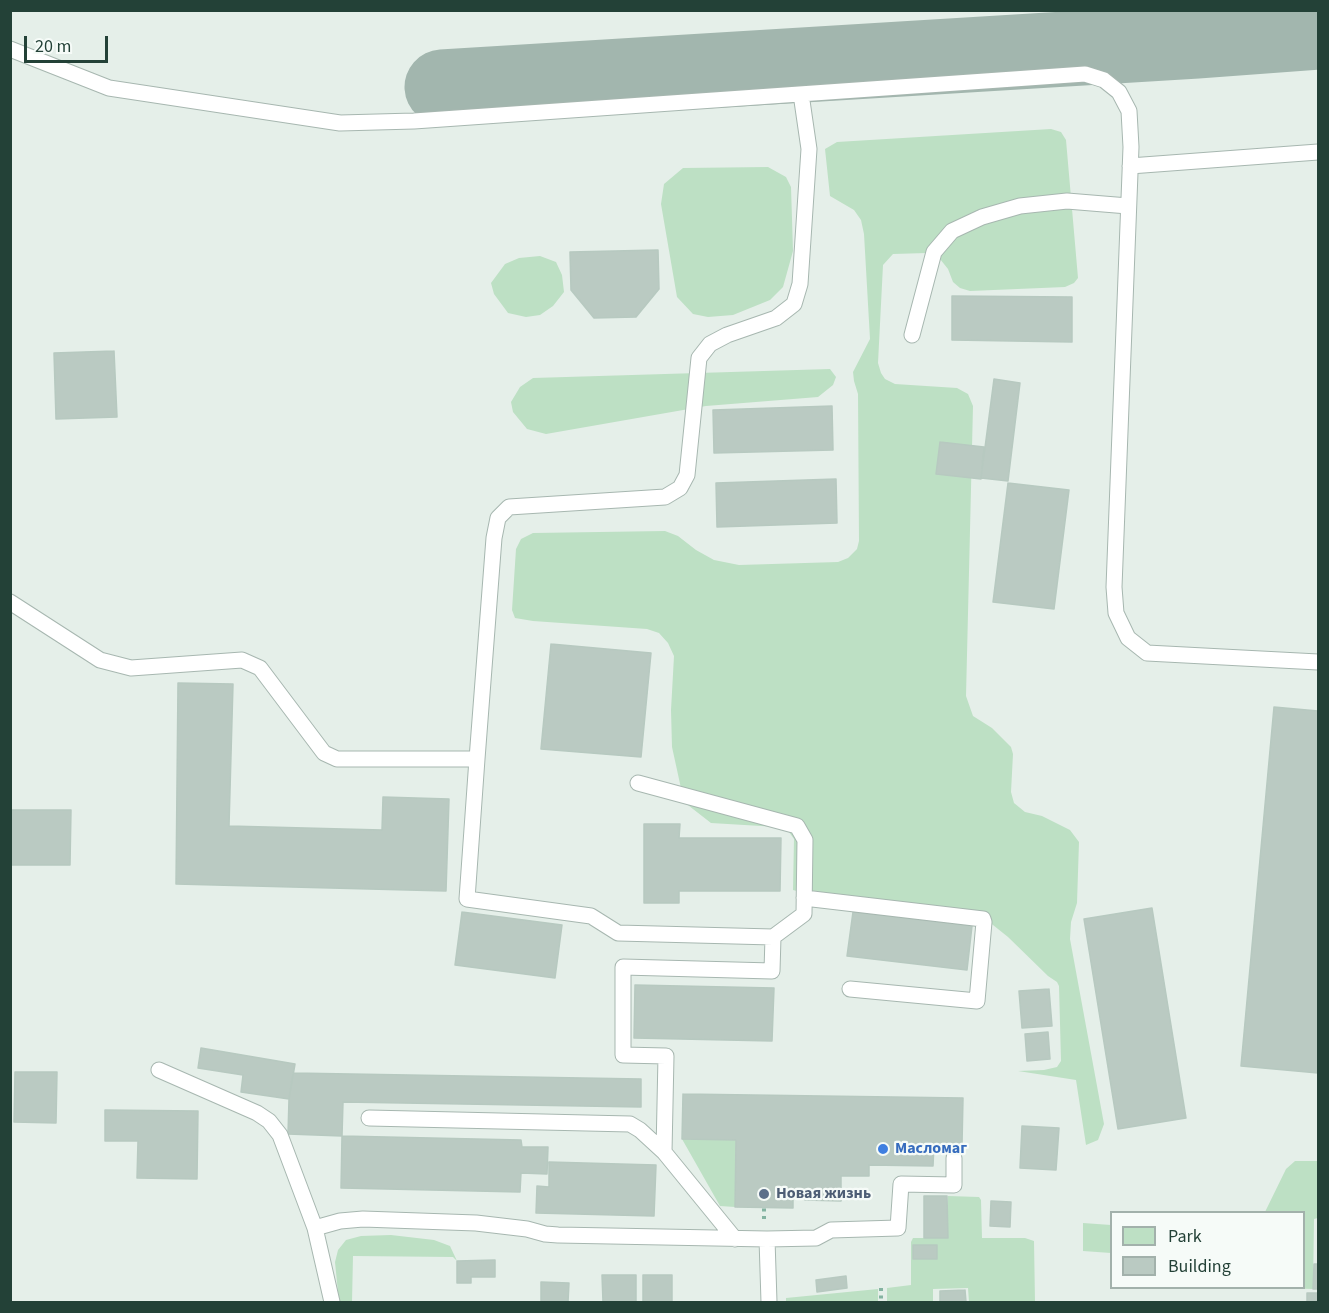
<!DOCTYPE html>
<meta charset="utf-8">
<style>
body{margin:0}
#map{position:relative;width:1329px;height:1313px;overflow:hidden;background:#e5efe9;font-family:"Source Sans 3",sans-serif}
canvas{display:block}
.frame{position:absolute;inset:0;border:12px solid #234137;pointer-events:none}
.legend{position:absolute;left:1110px;top:1211px;width:195px;height:78px;box-sizing:border-box;background:#f6fbf8;border:2px solid #a2b1ab;margin:0;padding:8px 10px;list-style:none;font-size:18px;color:#234137}
.legend li{display:flex;align-items:center;gap:12px;height:30px}
.legend b{width:30px;border:2px solid #a2b1ab}
.scale{position:absolute;left:24px;top:36px;width:84px;height:27px;box-sizing:border-box;border:3px solid #234137;border-top:0;padding-left:8px;font-size:18px;line-height:21px;white-space:nowrap;color:#234137;-webkit-text-stroke:4px #f6fbf8;paint-order:stroke}
</style>
<div id="map">
<canvas width="1329" height="1313"></canvas>
<div class="frame"></div>
<ul class="legend">
<li><b style="height:16px;background:#bde0c4"></b>Park</li>
<li><b style="height:16px;background:#bacac2"></b>Building</li>
</ul>
<div class="scale">20 m</div>
</div>
<script>
const c = document.querySelector('canvas').getContext('2d');
c.lineJoin = 'round';
function fillPath(path, color) {
  c.fillStyle = color;
  c.fill(path, 'evenodd');
}
function poly(rows) {
  const path = new Path2D();
  for (const r of rows) {
    path.moveTo(r[0], r[1]);
    for (let i = 2; i < r.length; i += 2) path.lineTo(r[i], r[i + 1]);
  }
  return path;
}
function strokePath(path, color, width, dash) {
  c.strokeStyle = color;
  c.lineWidth = width;
  c.lineCap = dash ? 'butt' : 'round';
  c.setLineDash(dash || []);
  c.stroke(path);
}
function write(font, color, halo, rows, align = 'center') {
  c.font = font + ' "Source Sans 3",sans-serif';
  c.lineWidth = 4.5;
  c.setLineDash([]);
  c.textBaseline = 'middle';
  c.strokeStyle = halo;
  c.fillStyle = color;
  for (const [text, x, y, turn = 0] of rows) {
    c.save();
    c.translate(x, y);
    c.rotate((+turn || 0) * Math.PI / 180);
    c.textAlign = isNaN(turn) ? turn : align;
    if (halo) c.strokeText(text, 0, 0);
    c.fillText(text, 0, 0);
    c.restore();
  }
}
fillPath(poly([
 [1051,129,1061,132,1066,140,1078,278,1074,283,1065,287,970,291,960,288,953,282,948,269,940,259,927,253,893,254,883,265,878,363,881,373,885,379,895,384,957,388,968,394,973,406,966,696,973,716,992,728,1011,747,1013,754,1011,792,1014,803,1025,812,1042,816,1070,830,1079,842,1077,903,1071,922,1070,939,1104,1124,1098,1140,1086,1145,1076,1080,1018,1071,1044,1070,1057,1067,1061,1061,1059,986,1057,982,1048,976,1008,937,988,921,842,904,793,890,794,839,789,832,778,827,711,823,684,802,672,747,671,710,674,656,668,643,659,633,647,629,533,621,515,618,512,610,516,549,521,539,533,533,665,531,678,536,696,550,714,560,739,565,838,562,848,558,857,549,859,541,858,394,854,381,853,372,870,339,864,234,861,220,854,210,830,196,825,149,837,142],
 [768,167,786,177,791,187,793,251,783,287,770,300,733,315,708,317,693,314,677,297,661,204,664,184,683,168],
 [540,256,556,262,562,275,564,292,553,306,540,315,526,317,508,313,494,294,491,283,505,264,519,258],
 [830,369,836,377,833,385,818,397,706,406,546,434,527,429,513,412,511,402,520,387,533,378],
 [682,1139,736,1140,735,1207,720,1206],
 [1295,1161,1318,1161,1318,1218,1314,1219,1313,1289,1280,1288,1304,1288,1304,1212,1265,1212,1286,1169],
 [948,1196,979,1197,981,1200,982,1238,1025,1238,1034,1241,1035,1302,969,1302,968,1288,933,1289,933,1302,887,1302,887,1288,911,1285,911,1242,913,1238,947,1238],
 [1083,1223,1111,1225,1111,1253,1083,1251],
 [391,1235,434,1240,450,1246,457,1261,453,1257,353,1256,352,1302,339,1302,335,1262,338,1250,346,1240,361,1236],
 [878,1289,878,1302,786,1302,786,1298]
]), '#bde0c4');
strokePath(poly([
 [442,87,1197,41,1318,32]
]), '#a2b6ae', 75);
const building = poly([
 [658,250,659,289,636,317,594,318,571,290,570,252,658,250],
 [952,296,1072,297,1072,342,952,340,952,296],
 [114,351,117,417,56,419,54,353,114,351],
 [994,379,1020,383,1008,481,981,478,994,379],
 [832,406,833,450,714,453,713,410,832,406],
 [940,442,984,447,981,479,936,474,940,442],
 [836,479,837,523,717,527,716,483,836,479],
 [1008,483,1069,490,1054,609,993,602,1008,483],
 [551,644,651,653,641,757,541,749,551,644],
 [178,683,233,684,229,826,382,830,383,797,449,799,446,891,176,884,178,683],
 [1274,707,1318,711,1318,1073,1241,1066,1274,707],
 [10,810,71,810,70,865,10,865,10,810],
 [644,824,680,824,679,838,781,838,780,891,679,891,679,903,644,903,644,824],
 [1152,908,1186,1118,1118,1129,1084,919,1152,908],
 [462,912,562,925,555,978,455,965,462,912],
 [853,912,972,926,967,970,847,956,853,912],
 [635,985,774,988,772,1041,634,1038,635,985],
 [1049,989,1052,1026,1022,1028,1019,991,1049,989],
 [1048,1032,1050,1059,1027,1061,1025,1034,1048,1032],
 [201,1048,295,1064,289,1099,241,1092,243,1075,198,1068,201,1048],
 [15,1072,57,1072,56,1123,14,1122,15,1072],
 [293,1073,641,1079,641,1107,343,1102,342,1136,288,1134,289,1099,293,1073],
 [683,1094,963,1098,962,1145,934,1144,933,1166,869,1165,869,1176,841,1176,841,1201,805,1200,805,1195,793,1195,793,1208,735,1207,736,1140,682,1139,683,1094],
 [105,1110,198,1111,197,1179,137,1178,138,1141,105,1141,105,1110],
 [1022,1126,1059,1128,1056,1170,1020,1168,1022,1126],
 [342,1136,521,1140,522,1147,548,1147,547,1174,521,1173,520,1192,341,1188,342,1136],
 [549,1162,656,1165,654,1216,536,1213,537,1186,549,1187,549,1162],
 [924,1196,947,1196,948,1238,924,1238,924,1196],
 [991,1201,1011,1202,1010,1227,990,1226,991,1201],
 [913,1245,937,1245,937,1259,913,1259,913,1245],
 [495,1260,495,1277,471,1277,471,1283,457,1283,457,1261,495,1260],
 [1314,1264,1318,1264,1318,1289,1313,1289,1314,1264],
 [602,1275,636,1275,636,1302,603,1302,602,1275],
 [643,1275,672,1275,672,1302,643,1302,643,1275],
 [846,1276,847,1288,817,1292,816,1280,846,1276],
 [541,1282,569,1283,568,1302,541,1302,541,1282],
 [965,1290,966,1302,940,1302,940,1291,965,1290],
 [1307,1293,1318,1293,1318,1302,1307,1302,1307,1293]
]);
fillPath(building, '#bacac2');
strokePath(building, '#b7c9c0', 1.5);
const service = poly([
 [10,49,109,88,340,123,414,121,1085,74,1104,80,1119,92,1129,111,1131,147,1114,587,1116,613,1128,638,1147,653,1318,662],
 [1130,166,1318,152],
 [912,335,934,252,952,231,982,217,1020,206,1067,201,1128,206],
 [10,602,100,660,131,668,242,660,260,668,324,753,337,759,477,759,494,538,498,518,509,507,665,497,680,488,687,475,699,358,710,344,727,335,776,318,794,304,800,284,809,149,801,94],
 [477,759,467,899,591,916,618,933,773,937,804,914,805,840,797,826,638,783],
 [804,898,983,919,984,922,977,1001,850,989],
 [159,1070,257,1113,269,1121,280,1135,315,1228,332,1302],
 [369,1118,630,1124,640,1130,664,1152,735,1239],
 [664,1152,666,1056,623,1055,623,967,772,971,773,937],
 [315,1228,340,1221,363,1219,476,1223,527,1229,545,1234,558,1235,767,1239,769,1302],
 [767,1239,816,1238,831,1230,898,1228,901,1184,954,1185,954,1158]
]);
strokePath(service, '#a7b7b0', 17);
strokePath(poly([
 [764,1219,764,1207],
 [881,1288,881,1302]
]), '#84b3a1', 4, [3, 4.5]);
strokePath(service, '#fff', 15);
for (const [x, y, r, color] of [
 [883,1149,6,"#3f7fe0"],
 [764,1194,6,"#5c6f8a"]
]) {
  const dot = new Path2D();
  dot.arc(x, y, r, 0, 2 * Math.PI);
  c.fillStyle = color;
  c.fill(dot);
  strokePath(dot, '#f6fbf8', 2);
}
write('bold 16px', '#366cbe', '#f6fbf8', [
 ["Масломаг",895,1149]
], 'left');
write('bold 16px', '#4e5e75', '#f6fbf8', [
 ["Новая жизнь",776,1194]
], 'left');
</script>
